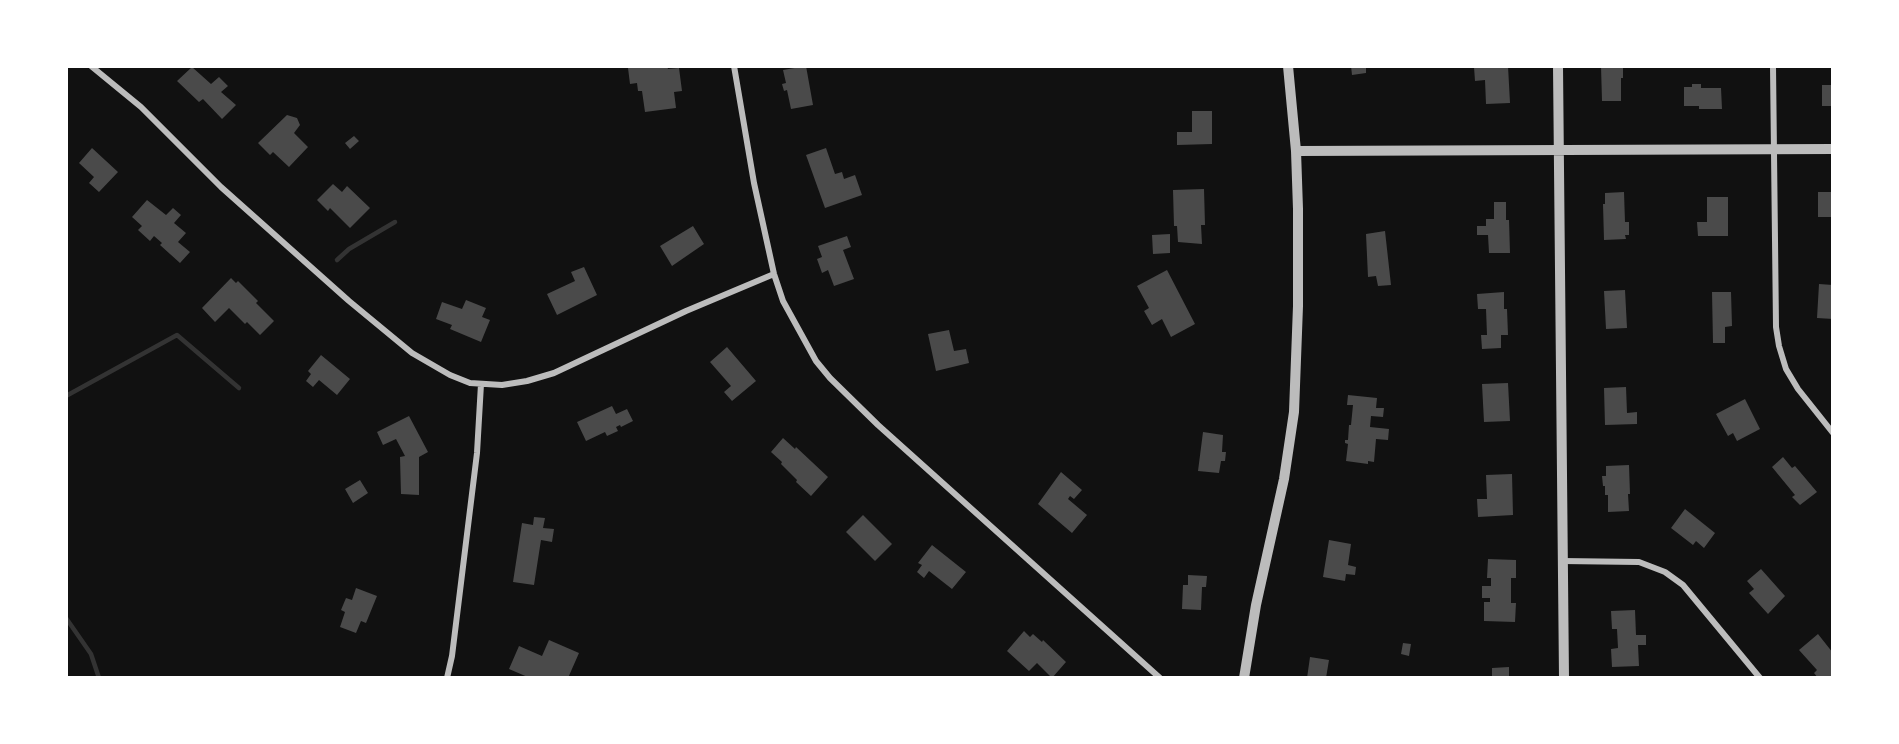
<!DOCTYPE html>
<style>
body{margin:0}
#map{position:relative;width:1899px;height:744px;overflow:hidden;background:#111;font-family:"Fira Sans",sans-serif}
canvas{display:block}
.frame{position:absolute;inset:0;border:68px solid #fff;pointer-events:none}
</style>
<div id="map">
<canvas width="1899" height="744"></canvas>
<div class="frame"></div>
</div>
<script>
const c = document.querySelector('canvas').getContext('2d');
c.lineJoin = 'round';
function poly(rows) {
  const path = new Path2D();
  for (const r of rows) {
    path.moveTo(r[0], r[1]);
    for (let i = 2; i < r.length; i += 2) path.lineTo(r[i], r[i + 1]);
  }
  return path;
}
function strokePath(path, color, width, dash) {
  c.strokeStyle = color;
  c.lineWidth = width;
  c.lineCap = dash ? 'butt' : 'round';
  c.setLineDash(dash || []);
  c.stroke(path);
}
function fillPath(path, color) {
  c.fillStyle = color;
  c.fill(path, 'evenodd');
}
strokePath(poly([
 [337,260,349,249,395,222],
 [66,396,177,335,239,388],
 [66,618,91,654,99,678]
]), '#333', 4.5);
fillPath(poly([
 [643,66,667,66,668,69,679,68,682,91,674,92,676,108,645,112,642,91,638,91,637,83,630,84,628,68],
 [806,66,813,105,791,109,787,90,784,91,782,84,786,83,783,70],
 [1351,66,1370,66,1370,68,1366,68,1366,73,1352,75],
 [1488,66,1508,66,1510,103,1486,104,1485,80,1475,81,1474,67],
 [1601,66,1623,66,1623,78,1621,78,1621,101,1602,101],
 [192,67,211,84,219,77,228,86,221,92,236,105,222,119,203,99,199,102,177,81],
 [1692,84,1701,84,1701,88,1721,88,1722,109,1699,109,1699,106,1684,106,1684,87,1692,87],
 [1822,85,1833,85,1833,106,1822,106],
 [1192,111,1212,111,1212,144,1177,145,1177,132,1192,132],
 [287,115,297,118,300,125,294,133,308,147,289,167,273,152,270,155,258,143],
 [354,136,359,141,350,149,345,143],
 [92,148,118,172,99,192,89,183,94,177,79,163],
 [826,148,835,174,842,172,844,179,855,175,862,195,825,208,806,155],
 [333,184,342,192,347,186,370,208,350,228,330,208,328,211,317,200],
 [1204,189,1205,225,1201,225,1202,244,1178,242,1177,226,1174,226,1173,190],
 [1624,192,1625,222,1629,222,1629,235,1625,235,1626,239,1604,240,1603,204,1605,204,1605,193],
 [1818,192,1833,192,1833,217,1818,217],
 [1707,197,1728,197,1728,236,1698,236,1697,222,1707,222],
 [147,200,166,215,173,208,181,215,174,223,186,233,178,242,190,252,180,263,160,245,162,243,154,236,150,241,138,230,142,226,132,217],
 [1494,202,1506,202,1506,220,1509,220,1510,253,1489,253,1488,235,1477,235,1477,226,1486,226,1486,219,1494,219],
 [693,226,704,244,672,266,660,246],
 [1385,231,1391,285,1378,286,1376,276,1368,277,1366,234],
 [1170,234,1170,253,1153,254,1152,235],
 [847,236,851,247,843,250,854,279,834,286,828,270,822,273,817,259,822,257,818,246],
 [584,267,597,295,557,315,547,294,575,281,571,272],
 [1167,270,1195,324,1171,337,1162,319,1152,325,1144,311,1149,308,1137,286],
 [231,278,236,283,238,281,258,301,256,303,274,321,260,335,247,322,245,324,229,308,215,322,202,308],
 [1819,284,1833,285,1833,319,1817,318],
 [1625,290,1627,328,1606,329,1604,291],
 [1504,292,1504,309,1507,309,1508,335,1501,335,1501,348,1482,349,1481,335,1487,335,1486,309,1478,309,1477,294],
 [1712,292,1731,292,1732,326,1725,327,1725,343,1713,343],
 [466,300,486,308,482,317,490,320,481,342,450,329,452,325,436,319,442,302,462,309],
 [949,330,954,351,966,349,969,363,936,371,928,334],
 [727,347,756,381,732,401,724,392,731,386,710,362],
 [321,355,350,379,337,395,319,380,313,387,306,381,311,374,308,371],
 [1508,383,1510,421,1484,422,1482,384],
 [1626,387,1627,413,1637,412,1637,424,1605,425,1604,388],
 [1348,395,1377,398,1376,408,1384,408,1383,417,1371,416,1370,427,1389,429,1388,440,1376,439,1374,462,1368,461,1368,464,1346,461,1348,444,1345,443,1345,440,1348,440,1349,425,1351,425,1353,405,1347,405],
 [1745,399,1760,429,1737,441,1733,433,1728,436,1716,414],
 [612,406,616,414,627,409,633,421,621,427,620,425,616,427,618,431,607,436,605,432,586,441,577,422],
 [409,416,428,452,419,457,419,495,401,494,400,457,405,456,396,439,383,445,377,432],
 [1203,432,1223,435,1222,452,1226,452,1225,461,1221,461,1219,473,1198,471],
 [783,438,795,449,796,447,828,477,811,496,796,482,797,480,781,464,782,462,771,452],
 [1783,457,1792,468,1795,466,1817,492,1800,505,1792,497,1795,495,1772,467],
 [1629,465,1630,494,1628,494,1629,511,1608,512,1608,495,1605,495,1605,486,1603,486,1602,476,1606,476,1606,466],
 [1061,472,1082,490,1074,499,1070,496,1068,499,1087,515,1072,533,1038,504],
 [1512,474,1513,515,1478,517,1477,499,1487,499,1486,475],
 [360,480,368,493,353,503,345,489],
 [1685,509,1715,533,1704,548,1696,541,1693,545,1671,528],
 [863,515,892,544,875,561,846,532],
 [534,517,545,518,543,528,554,529,552,542,541,540,534,585,513,582,522,523,533,525],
 [1329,540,1351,544,1348,565,1356,567,1355,575,1346,574,1345,581,1323,577],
 [932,545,966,572,952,589,929,571,924,578,917,572,922,565,918,563],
 [1488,559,1516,560,1516,578,1511,578,1511,603,1516,603,1515,622,1484,621,1484,602,1490,602,1490,598,1482,598,1482,586,1491,586,1491,578,1487,578],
 [1761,569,1785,596,1768,614,1749,593,1754,589,1747,581],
 [1188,575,1207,576,1206,587,1202,587,1201,610,1182,609,1183,585,1188,585],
 [356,588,377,596,366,623,361,621,356,633,340,627,345,612,341,610,346,598,352,600],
 [1635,610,1636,635,1646,635,1646,645,1638,645,1639,666,1612,667,1611,649,1618,648,1617,629,1612,629,1611,611],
 [1024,631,1030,637,1033,634,1042,642,1043,640,1066,662,1052,678,1037,663,1029,671,1007,651],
 [1818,634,1833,653,1833,678,1818,678,1814,673,1817,670,1799,650],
 [549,640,579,653,568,678,530,678,509,669,519,646,542,656],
 [1403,643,1411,644,1409,656,1401,654],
 [1310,657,1329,660,1326,678,1307,678],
 [1509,667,1509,678,1492,678,1492,668]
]), '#4a4a4a');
strokePath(poly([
 [91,66,141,107,221,187,349,301,412,353,450,375,470,383,502,385,527,381,554,373,686,311,774,274],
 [734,66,754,183,774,274,783,301,816,361,830,378,878,425,1160,678],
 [1773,66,1776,327,1779,346,1786,369,1798,389,1833,433],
 [1562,561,1639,562,1665,572,1683,585,1760,678],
 [447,678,452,656,477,453,481,384]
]), '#bcbcbc', 6);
strokePath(poly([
 [1558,66,1564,678],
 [1296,151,1833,149],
 [1244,678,1256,605,1284,479,1294,412,1298,306,1298,209,1296,151,1288,66]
]), '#bcbcbc', 10);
</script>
